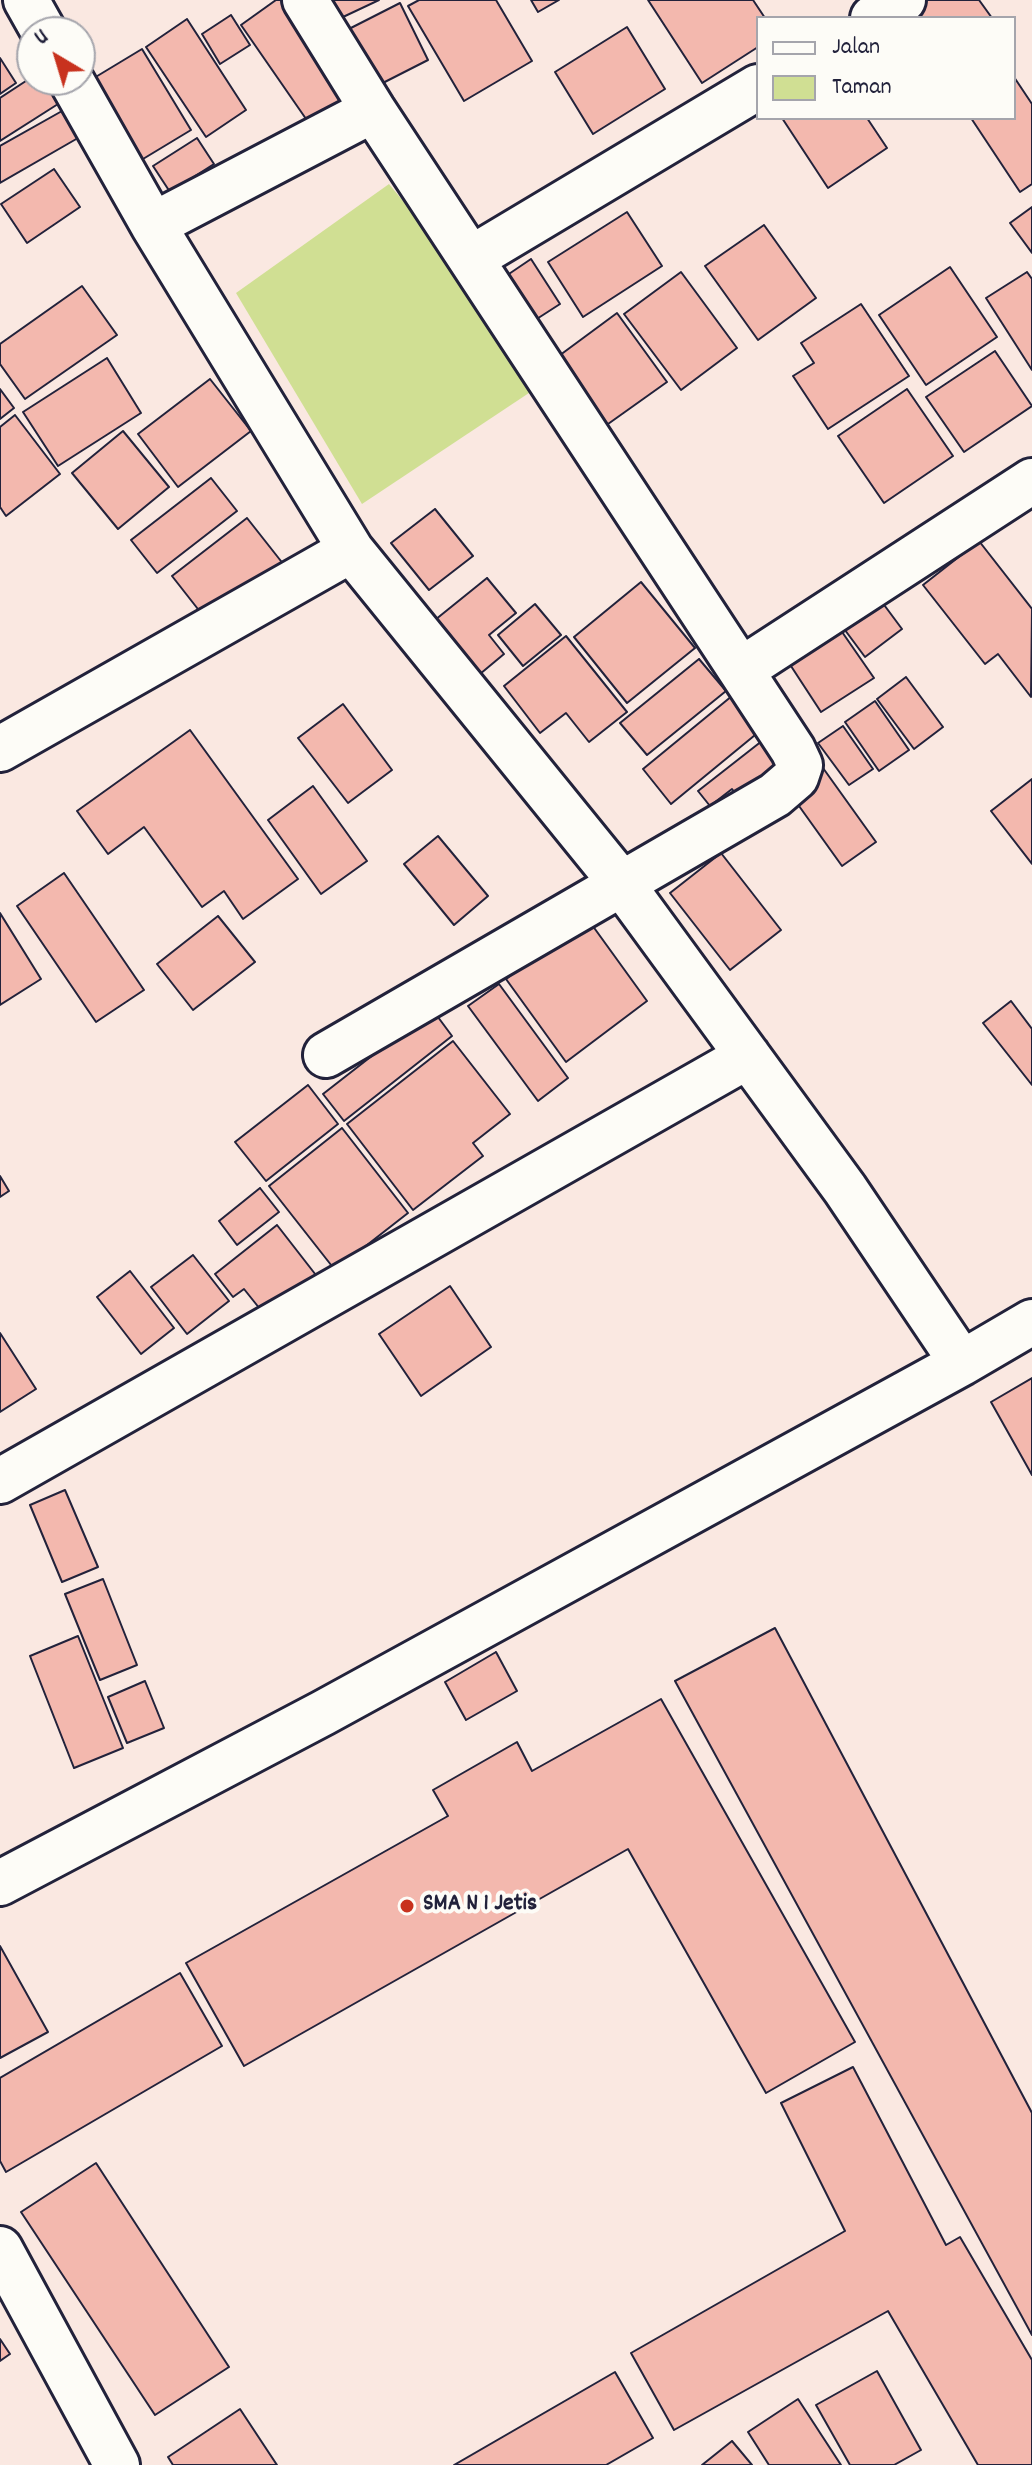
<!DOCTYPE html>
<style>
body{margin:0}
#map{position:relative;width:1032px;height:2465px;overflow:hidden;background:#fae8e1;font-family:Dekko,sans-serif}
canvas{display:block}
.legend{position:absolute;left:756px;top:16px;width:260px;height:104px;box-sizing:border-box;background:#fdfcf7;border:2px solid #a5a5ac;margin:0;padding:10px 14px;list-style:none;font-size:24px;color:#22223b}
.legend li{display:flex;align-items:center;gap:16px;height:40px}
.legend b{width:40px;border:2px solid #a5a5ac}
.north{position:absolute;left:16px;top:16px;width:80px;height:80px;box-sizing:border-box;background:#fdfcf7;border:2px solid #a5a5ac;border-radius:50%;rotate:322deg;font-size:22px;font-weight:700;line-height:32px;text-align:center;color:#22223b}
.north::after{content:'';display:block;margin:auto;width:28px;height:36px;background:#c8321e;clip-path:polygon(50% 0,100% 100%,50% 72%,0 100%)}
</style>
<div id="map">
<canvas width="1032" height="2465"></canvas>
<ul class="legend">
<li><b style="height:10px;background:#fdfcf7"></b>Jalan</li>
<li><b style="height:22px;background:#d0df93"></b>Taman</li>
</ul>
<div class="north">U</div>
</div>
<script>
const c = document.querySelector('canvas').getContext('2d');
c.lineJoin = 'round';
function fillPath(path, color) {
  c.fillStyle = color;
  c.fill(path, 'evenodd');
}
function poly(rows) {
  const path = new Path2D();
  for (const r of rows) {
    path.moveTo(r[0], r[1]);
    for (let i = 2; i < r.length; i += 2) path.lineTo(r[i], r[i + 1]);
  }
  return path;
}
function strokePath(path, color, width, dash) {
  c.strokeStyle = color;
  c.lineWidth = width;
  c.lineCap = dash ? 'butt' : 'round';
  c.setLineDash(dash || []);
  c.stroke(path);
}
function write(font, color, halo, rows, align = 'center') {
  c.font = font + ' Dekko,sans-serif';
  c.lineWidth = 8;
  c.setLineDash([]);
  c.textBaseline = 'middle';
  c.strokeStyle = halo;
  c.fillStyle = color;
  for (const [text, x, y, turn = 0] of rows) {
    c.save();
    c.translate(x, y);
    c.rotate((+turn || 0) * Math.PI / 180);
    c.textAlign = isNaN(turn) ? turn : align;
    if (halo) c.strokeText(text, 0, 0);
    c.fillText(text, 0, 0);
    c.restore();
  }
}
fillPath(poly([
 [389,184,550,379,362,504,236,293]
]), '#d0df93');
const building = poly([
 [276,0,285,0,355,100,313,129,241,25,276,0],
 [314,0,379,0,326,25,314,0],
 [419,0,496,0,532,61,464,101,408,6,419,0],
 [531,0,559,0,538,12,531,0],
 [648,0,753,0,765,18,758,18,758,47,702,83,648,0],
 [925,0,979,0,992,18,911,18,925,0],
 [400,3,428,60,371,89,343,32,400,3],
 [231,15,250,45,220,64,202,34,231,15],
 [187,19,246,110,206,137,146,47,187,19],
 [627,27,665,89,593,134,555,72,627,27],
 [142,49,191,130,138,162,89,81,142,49],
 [0,58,16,83,0,94,0,58],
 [32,77,32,80,43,80,58,104,0,141,0,98,32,77],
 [1014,77,1032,104,1032,184,1020,192,971,118,1014,118,1014,77],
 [62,111,78,138,0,183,0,146,62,111],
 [782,118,867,118,887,148,828,188,782,118],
 [197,138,214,164,170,192,153,166,197,138],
 [54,169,80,207,27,243,1,204,54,169],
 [1032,207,1032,253,1010,223,1032,207],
 [627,212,662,266,583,317,548,262,627,212],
 [764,225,816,298,758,340,705,266,764,225],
 [531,259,560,304,529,324,500,280,531,259],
 [950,267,997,337,926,385,879,315,950,267],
 [681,272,737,348,681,390,624,314,681,272],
 [1027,272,1032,279,1032,370,986,298,1027,272],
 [82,286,117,335,25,399,0,364,0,344,82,286],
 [861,304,909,376,828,429,793,376,814,363,801,343,861,304],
 [617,313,667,382,601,429,552,361,617,313],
 [995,351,1032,406,964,452,926,397,995,351],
 [107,358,141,413,58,466,23,412,107,358],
 [210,379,251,431,178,487,138,434,210,379],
 [0,389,14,408,0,419,0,389],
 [907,389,953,456,884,503,838,436,907,389],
 [15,415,60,474,6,516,0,507,0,427,15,415],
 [123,431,169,487,118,529,72,473,123,431],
 [211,478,237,511,157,573,131,540,211,478],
 [435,509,473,556,429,590,391,543,435,509],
 [247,518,288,570,212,627,172,576,247,518],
 [979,541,1032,609,1031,697,998,654,985,664,923,585,979,541],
 [487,578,516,613,489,635,504,654,474,679,430,624,487,578],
 [641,582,695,648,627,703,574,637,641,582],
 [876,594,902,629,865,657,839,622,876,594],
 [535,604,561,635,523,666,498,635,535,604],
 [840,629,874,678,821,712,789,663,840,629],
 [566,636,627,712,589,742,566,713,540,733,504,686,566,636],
 [699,659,726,691,647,755,620,723,699,659],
 [906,677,943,727,914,749,877,699,906,677],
 [738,691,766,726,671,804,643,769,738,691],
 [875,701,909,750,879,771,845,722,875,701],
 [343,704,392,770,348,803,298,738,343,704],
 [843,726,873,769,849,785,818,743,843,726],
 [190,730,298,879,243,919,224,891,202,907,144,827,108,854,77,811,190,730],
 [767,737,791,768,744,805,732,789,710,806,698,791,767,737],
 [823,768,876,842,842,866,789,792,823,768],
 [1032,779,1032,864,991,811,1032,779],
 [313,786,367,861,321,894,268,820,313,786],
 [438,836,488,896,454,925,404,864,438,836],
 [721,853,781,930,730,970,670,893,721,853],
 [64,873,144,990,96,1022,17,906,64,873],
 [0,913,41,979,0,1005,0,913],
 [218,916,255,962,193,1010,157,964,218,916],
 [587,918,647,1001,566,1062,506,979,587,918],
 [499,984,568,1078,538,1101,468,1006,499,984],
 [1011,1001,1032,1029,1032,1085,983,1023,1011,1001],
 [432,1009,452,1036,344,1121,323,1094,432,1009],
 [453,1041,510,1114,473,1143,483,1156,413,1210,347,1124,453,1041],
 [308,1085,338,1124,266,1181,235,1142,308,1085],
 [342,1128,408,1213,335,1270,269,1186,342,1128],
 [0,1176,9,1191,0,1197,0,1176],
 [260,1188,279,1212,237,1245,219,1221,260,1188],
 [277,1225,319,1279,268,1319,244,1289,233,1297,215,1274,277,1225],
 [193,1255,229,1301,187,1334,151,1287,193,1255],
 [130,1271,174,1328,141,1354,97,1297,130,1271],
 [450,1286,491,1347,421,1396,379,1334,450,1286],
 [0,1333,36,1389,0,1412,0,1333],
 [1032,1378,1032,1475,991,1402,1032,1378],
 [65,1490,98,1567,62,1582,30,1505,65,1490],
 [103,1579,137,1665,100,1680,65,1594,103,1579],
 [775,1628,1032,2113,1032,2335,675,1681,775,1628],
 [78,1636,123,1748,74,1768,30,1656,78,1636],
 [496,1652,517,1691,466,1720,445,1682,496,1652],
 [145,1681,164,1728,127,1743,108,1697,145,1681],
 [661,1699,855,2042,766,2093,628,1849,244,2066,186,1963,448,1816,433,1790,517,1742,532,1771,661,1699],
 [0,1946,48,2032,0,2058,0,1946],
 [180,1973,222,2046,6,2172,0,2161,0,2078,180,1973],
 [853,2067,946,2245,960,2237,1032,2360,1032,2465,978,2465,888,2311,674,2430,631,2353,845,2231,781,2103,853,2067],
 [96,2163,229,2367,155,2415,21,2212,96,2163],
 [0,2339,10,2354,0,2361,0,2339],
 [877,2371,921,2450,894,2465,850,2465,816,2405,877,2371],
 [615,2372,653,2438,606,2465,454,2465,615,2372],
 [798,2399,841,2465,769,2465,748,2432,798,2399],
 [240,2409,277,2465,173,2465,168,2457,240,2409],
 [732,2441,752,2465,702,2465,732,2441]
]);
fillPath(building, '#f3b8ae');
strokePath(building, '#22223b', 2);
const minor = poly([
 [26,0,44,32],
 [305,0,373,110,793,750,800,765,796,777,775,795,326,1055],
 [873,18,903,0],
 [71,80,153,225,351,550,622,884,845,1189,962,1363],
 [153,225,373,110],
 [472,258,758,87],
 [741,670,1032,481],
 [0,749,351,550],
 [0,1481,748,1056],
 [0,1883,323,1713,962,1363,1032,1322],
 [0,2249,117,2465]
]);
strokePath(minor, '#22223b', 50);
strokePath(minor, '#fdfcf7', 44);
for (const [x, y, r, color] of [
 [407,1906,8,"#c8321e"]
]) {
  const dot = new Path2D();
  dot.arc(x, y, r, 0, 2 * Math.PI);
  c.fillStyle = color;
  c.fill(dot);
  strokePath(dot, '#fdfcf7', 3);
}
write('bold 24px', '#22223b', '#fdfcf7', [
 ["SMA N 1 Jetis",423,1906]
], 'left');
</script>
